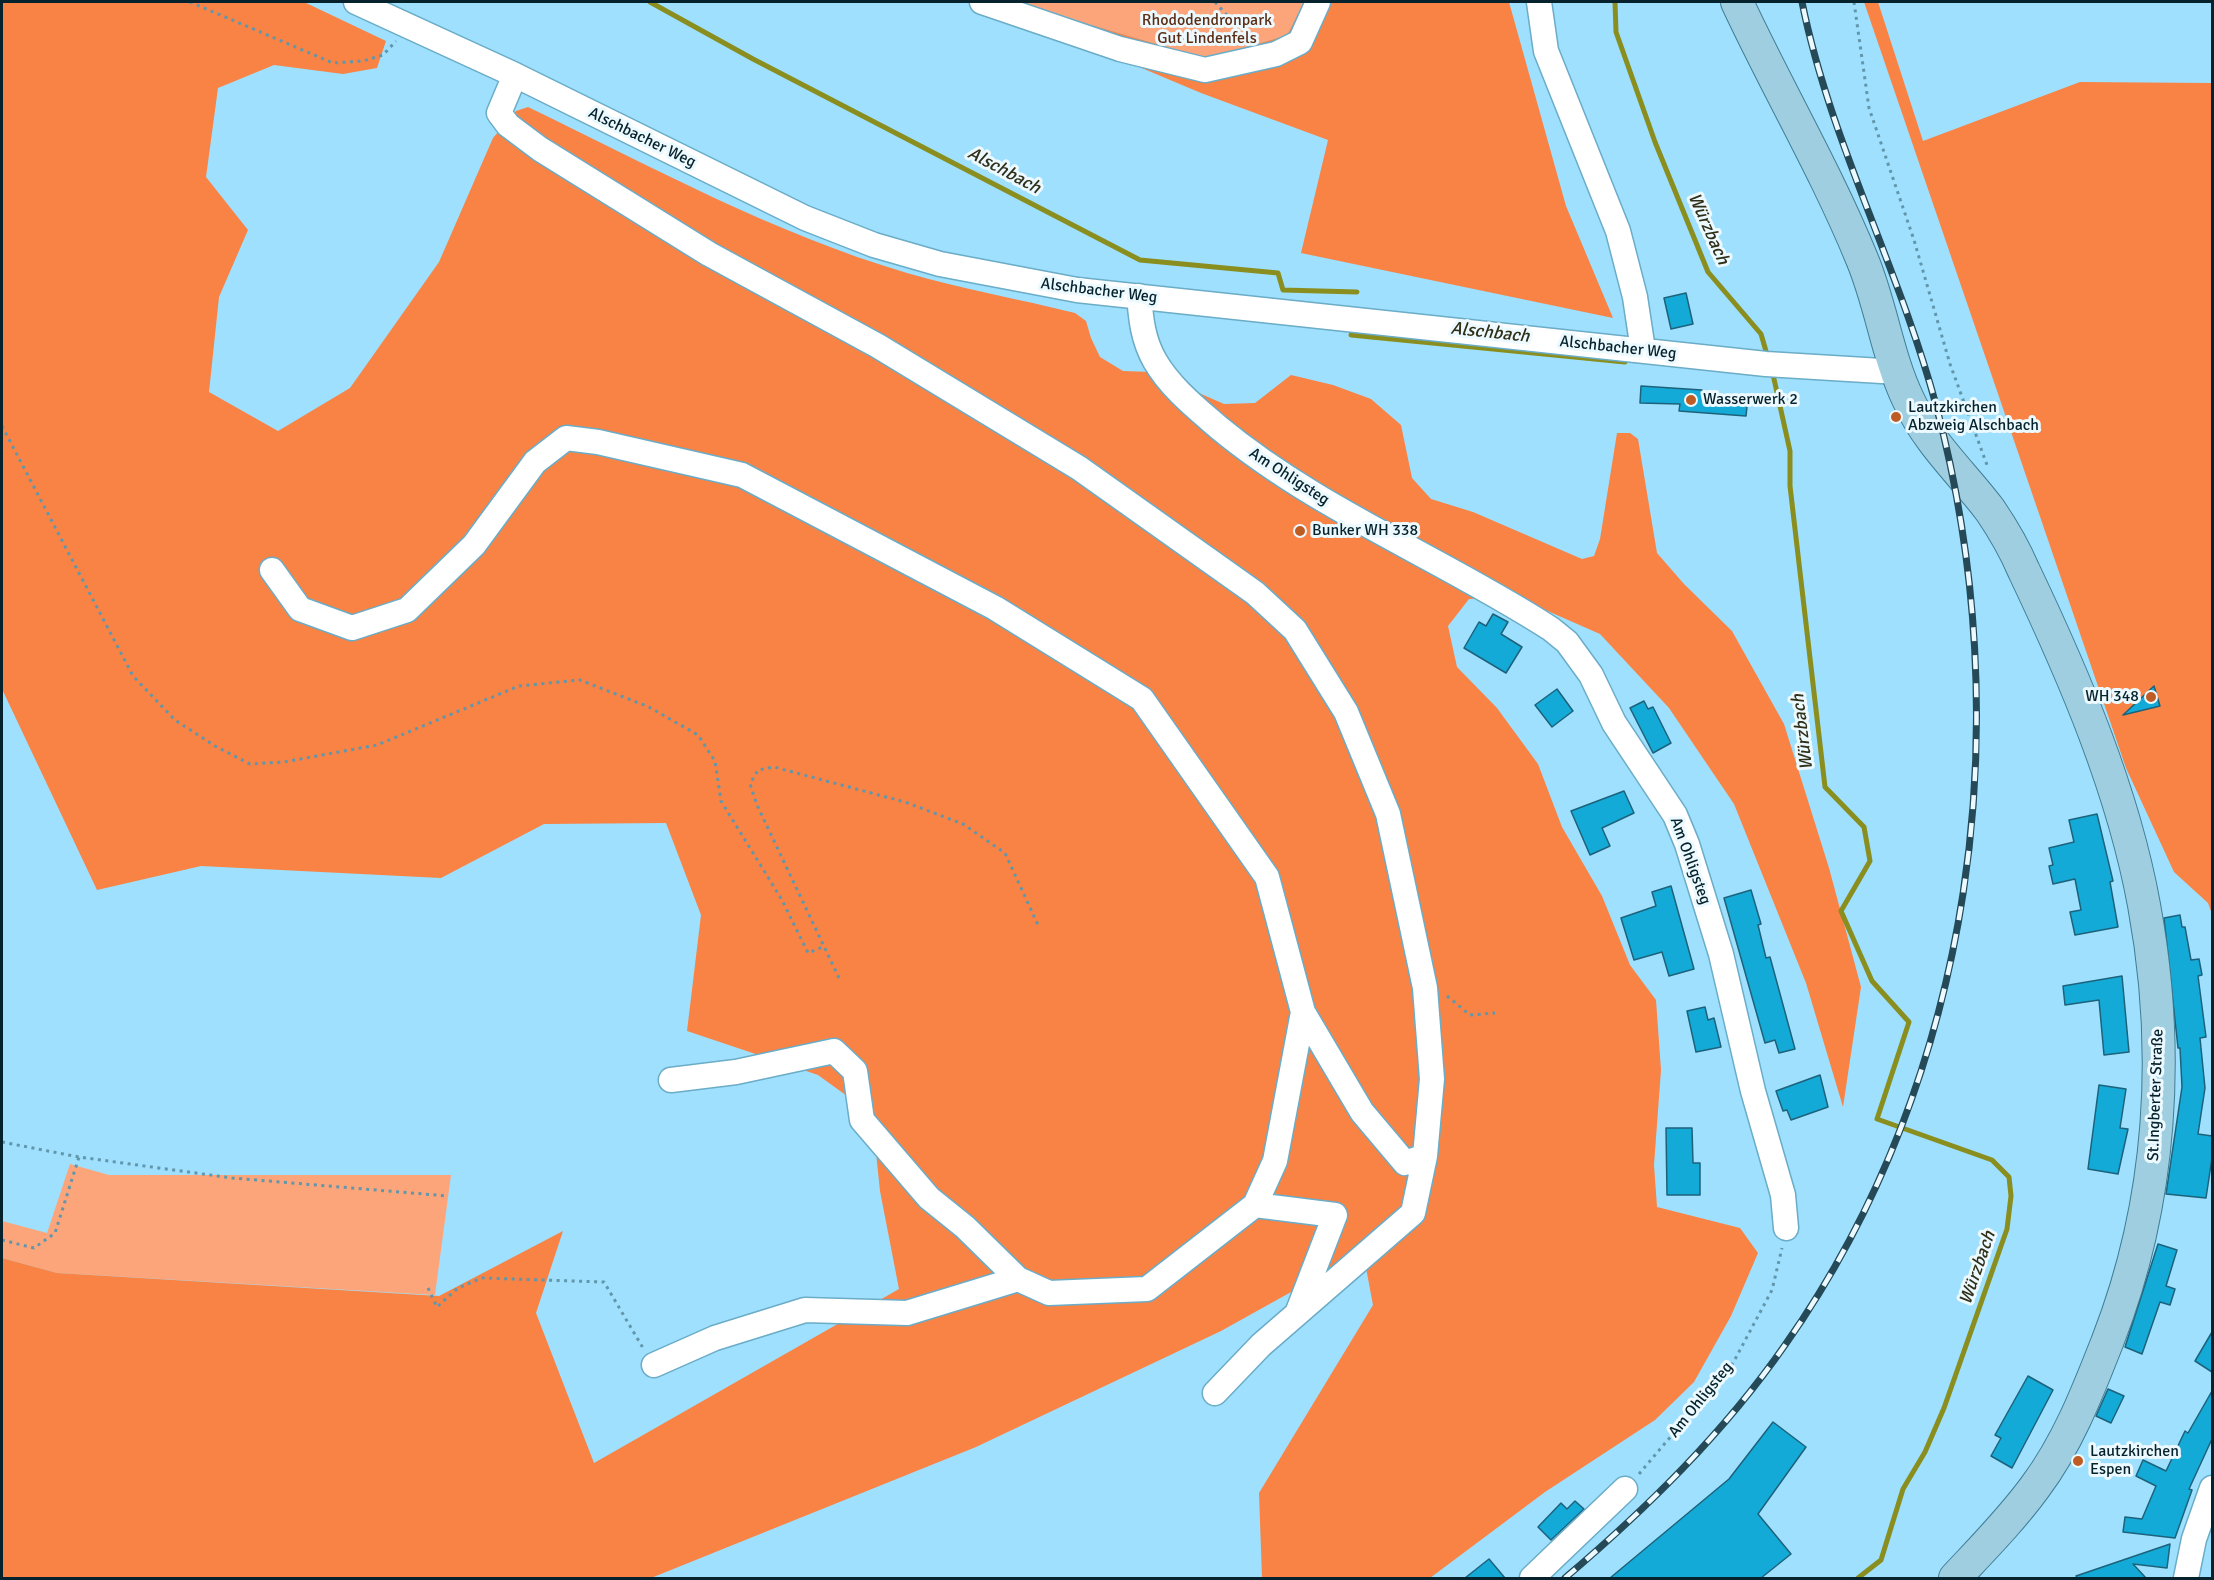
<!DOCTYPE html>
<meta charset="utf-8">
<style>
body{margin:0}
#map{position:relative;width:2214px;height:1580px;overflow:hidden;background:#9ee0fd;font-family:Signika,sans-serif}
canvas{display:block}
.frame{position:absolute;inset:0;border:3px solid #06232d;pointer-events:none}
</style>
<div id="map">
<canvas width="2214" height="1580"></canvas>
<div class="frame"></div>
</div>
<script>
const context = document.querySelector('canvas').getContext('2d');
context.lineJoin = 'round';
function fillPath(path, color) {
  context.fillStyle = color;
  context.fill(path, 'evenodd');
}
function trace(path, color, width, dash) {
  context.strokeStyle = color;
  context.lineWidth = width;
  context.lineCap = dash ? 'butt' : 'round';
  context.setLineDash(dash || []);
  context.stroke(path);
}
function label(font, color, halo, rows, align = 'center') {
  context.font = font + ' Signika,sans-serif';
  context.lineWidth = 6;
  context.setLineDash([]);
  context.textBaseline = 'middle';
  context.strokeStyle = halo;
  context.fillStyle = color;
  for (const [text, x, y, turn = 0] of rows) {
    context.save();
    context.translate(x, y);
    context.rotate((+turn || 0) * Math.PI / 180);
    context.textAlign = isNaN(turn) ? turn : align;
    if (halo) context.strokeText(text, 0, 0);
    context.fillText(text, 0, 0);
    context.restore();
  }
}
fillPath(new Path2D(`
 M1013 2H1304L1287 35 1208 59Z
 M70 1164 109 1175H451L435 1295 57 1273 2 1258V1221L47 1233Z`), '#fda57a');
fillPath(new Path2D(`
 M2 2H304L386 41 377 68 343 74 274 65 218 88 206 177 248 230 219 297 209 392 278 431 350 388 439 262 493 138 516 111 528 107C652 167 775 234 907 273 962 289 1019 299 1075 313L1086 321 1091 338 1100 357 1123 371 1151 372 1224 404 1255 403 1291 375 1333 385 1371 399 1401 425 1412 478 1431 499 1473 512 1582 559 1594 556 1600 539 1617 433H1630L1638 439 1657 553 1684 584 1732 631 1784 724 1829 868 1861 987 1843 1107 1806 983 1734 804 1669 708 1600 634 1518 598 1469 599 1448 626 1457 667 1497 708 1538 764 1562 827 1602 896 1630 965 1656 1000 1661 1070 1654 1165 1657 1207 1740 1228 1758 1253 1731 1316 1694 1382 1655 1420 1545 1492 1430 1578H1262L1259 1493 1373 1305 1363 1252 1221 1331 976 1447 651 1578H2V1258L57 1273 439 1296 563 1231 536 1313 594 1463 899 1289 880 1191 872 1114 818 1075 687 1031 701 915 666 823 544 824 441 878 201 866 97 890 2 689Z
 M985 2H1013L1208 59 1287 35 1304 2H1509L1566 206 1613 318 1301 253 1328 140 1201 93Z
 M1864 2H1878L1923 141 2080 82 2212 83V914L2208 903 2174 872 2126 768Z`), '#f88345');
trace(new Path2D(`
 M650 2 753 59 1140 260 1278 273 1283 290 1357 292
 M1615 2 1616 32 1655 142 1708 272 1761 334 1768 358
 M1351 335 1625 362
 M1772 370 1790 451V486L1825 787 1864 827 1870 861 1841 911 1872 981 1909 1022 1877 1119 1992 1160 2009 1177 2011 1196 2007 1229 1944 1408 1925 1452 1903 1489 1881 1560 1858 1578`), '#8a8e1f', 5);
const building = new Path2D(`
 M1686 293 1693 324 1671 329 1664 298Z
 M1641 386 1702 390V393L1748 397 1746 416 1679 411 1680 404 1640 403Z
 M1493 614 1508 622 1501 634 1522 647 1506 673 1464 648 1479 622 1486 626Z
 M2154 686 2160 706 2123 715Z
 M1557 689 1573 711 1552 727 1535 705Z
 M1644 701 1648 709 1653 707 1671 743 1653 753 1630 708Z
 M1624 791 1634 813 1602 828 1610 846 1590 855 1571 811Z
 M2097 814 2113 881 2110 882 2118 927 2075 935 2070 912 2081 910 2075 879 2053 884 2049 866 2053 865 2049 848 2074 842 2069 820Z
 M1671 886 1694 969 1669 976 1662 952 1634 960 1621 918 1656 906 1652 892Z
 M1751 890 1761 924 1758 925 1766 958 1770 957 1795 1049 1779 1053 1775 1040 1765 1043 1724 898Z
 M2180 915 2182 927H2185L2191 960 2199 959 2202 975 2198 976 2206 1037 2200 1038 2205 1088 2198 1134 2212 1136V1158L2206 1198 2166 1194 2182 1087 2180 1048H2178L2164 918Z
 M2122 976 2129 1052 2104 1055 2099 1000 2065 1005 2063 986Z
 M1705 1007 1708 1020 1714 1018 1721 1047 1696 1052 1687 1011Z
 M1820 1075 1828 1107 1791 1120 1787 1110 1783 1111 1776 1091Z
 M2099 1085 2126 1089 2120 1128 2128 1129 2118 1174 2088 1169Z
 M1666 1128H1692L1693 1163H1700V1195H1667Z
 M2158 1244 2177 1250 2166 1286 2175 1289 2170 1305 2160 1302 2142 1354 2125 1347Z
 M2212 1332V1372L2195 1361Z
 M2028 1376 2053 1390 2012 1468 1991 1456 2001 1438 1995 1435Z
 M2108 1389 2124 1396 2111 1423 2096 1416Z
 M2212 1391V1439L2189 1489 2192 1490 2175 1538 2123 1532 2125 1517 2142 1519 2156 1486 2136 1476 2143 1460 2166 1471 2185 1431 2188 1433Z
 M1773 1422 1806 1447 1758 1514 1791 1554 1761 1578H1610L1729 1479Z
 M1575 1501 1584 1509 1551 1540 1538 1527 1561 1503 1567 1509Z
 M2170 1544 2167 1568 2133 1564 2146 1578H2077L2076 1576Z
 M1489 1559 1505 1578H1465Z`);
fillPath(building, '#14aad7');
trace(building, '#1d627b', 1.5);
const minor = new Path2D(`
 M356 2 515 75 805 218 874 245 940 264 1077 290 1766 364 1898 372
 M982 2 1120 49 1205 70 1276 54 1300 42 1318 2
 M1539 2 1546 51 1618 231 1635 297 1643 350
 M515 75 499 113 508 125 540 149 709 254 878 346 1079 468 1255 593 1295 630 1346 712 1388 814 1425 988 1432 1079 1425 1156 1405 1163 1362 1112 1303 1012 1275 1161 1255 1205 1147 1289 1049 1293 1018 1279 965 1227 929 1198 862 1120 855 1071 834 1051 736 1072 671 1080
 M1139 296C1141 320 1143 340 1155 361 1170 387 1195 407 1218 427 1318 510 1441 558 1551 629L1567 642 1591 675 1614 723 1675 815 1687 844 1721 954 1753 1091 1783 1195 1786 1228
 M272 570 300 609 352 628 407 610 474 545 535 462 566 438 598 442 742 475 995 608 1142 699 1267 877 1303 1012
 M1255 1205 1335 1215 1298 1311
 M654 1365 715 1338 805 1310 907 1313 1018 1279
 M1215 1393 1261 1345 1413 1213 1425 1156
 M1532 1578 1625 1489
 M2186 1578 2194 1539 2212 1488`);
const major = new Path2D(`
 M1737 2C1777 88 1826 171 1862 259 1881 304 1887 355 1908 399 1928 443 1962 473 1990 510 2003 529 2015 550 2024 571 2074 676 2123 790 2144 905 2171 1051 2162 1201 2108 1340 2088 1391 2068 1443 2035 1487 2011 1520 1982 1549 1955 1578`);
trace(minor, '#6bacc7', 27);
trace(major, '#407d95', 34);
trace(new Path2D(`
 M190 2 333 63 363 61 383 55 396 41
 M1215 2 1232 21 1253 37
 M1854 2 1869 108 1914 240 1950 364 1987 465
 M2 426 133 676 175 720 215 746 250 764 284 762 377 745 519 686 580 680 649 707 698 735 715 761 721 801 782 900 808 953 825 946
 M839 978 757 805 750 784 758 770 774 767 905 802 963 824 1005 853 1038 925
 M1447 996 1470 1015 1495 1013
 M2 1142 79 1157 232 1178 448 1196
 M2 1240 34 1248 55 1233 79 1157
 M428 1288 437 1307 458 1288 482 1278 604 1282 643 1348
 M1639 1474 1733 1363 1772 1290 1782 1248`), '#6296ab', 3, [3, 4.5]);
trace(minor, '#fff', 24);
trace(major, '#9fcee1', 32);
const rail = new Path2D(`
 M1565 1578C1646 1509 1724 1433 1785 1345 1975 1075 2020 721 1936 405 1899 268 1830 141 1802 2`);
trace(rail, '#254957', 7);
trace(rail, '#ecf9fe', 4.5, [14]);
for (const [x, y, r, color] of [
 [1691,400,6,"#bf5c23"],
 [1896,417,6,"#bf5c23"],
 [1300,531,6,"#bf5c23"],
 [2151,697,6,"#bf5c23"],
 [2078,1461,6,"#bf5c23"]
]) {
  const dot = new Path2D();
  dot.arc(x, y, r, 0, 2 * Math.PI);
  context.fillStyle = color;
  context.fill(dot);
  trace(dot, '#ecf9fe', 2);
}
label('16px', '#5b2d14', '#ecf9fe', [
 ["Rhododendronpark",1207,21],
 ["Gut Lindenfels",1207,39]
]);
label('16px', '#06232d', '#ecf9fe', [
 ["Alschbacher Weg",642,138,26],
 ["Alschbacher Weg",1099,291,7],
 ["Alschbacher Weg",1618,348,6],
 ["Am Ohligsteg",1289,477,33],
 ["Am Ohligsteg",1690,861,70],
 ["St.Ingberter Straße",2156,1095,-88],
 ["Am Ohligsteg",1701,1400,-51]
]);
label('16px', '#06232d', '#ecf9fe', [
 ["Wasserwerk 2",1703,400],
 ["Lautzkirchen",1908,408],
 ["Abzweig Alschbach",1908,426],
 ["Bunker WH 338",1312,531],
 ["WH 348",2139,697,"right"],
 ["Lautzkirchen",2090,1452],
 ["Espen",2090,1470]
], 'left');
label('italic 18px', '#302f18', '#ecf9fe', [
 ["Alschbach",1004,171,28],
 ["Würzbach",1708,229,66],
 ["Alschbach",1490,333,6],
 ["Würzbach",1803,732,-97],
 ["Würzbach",1978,1268,-71]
]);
</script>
